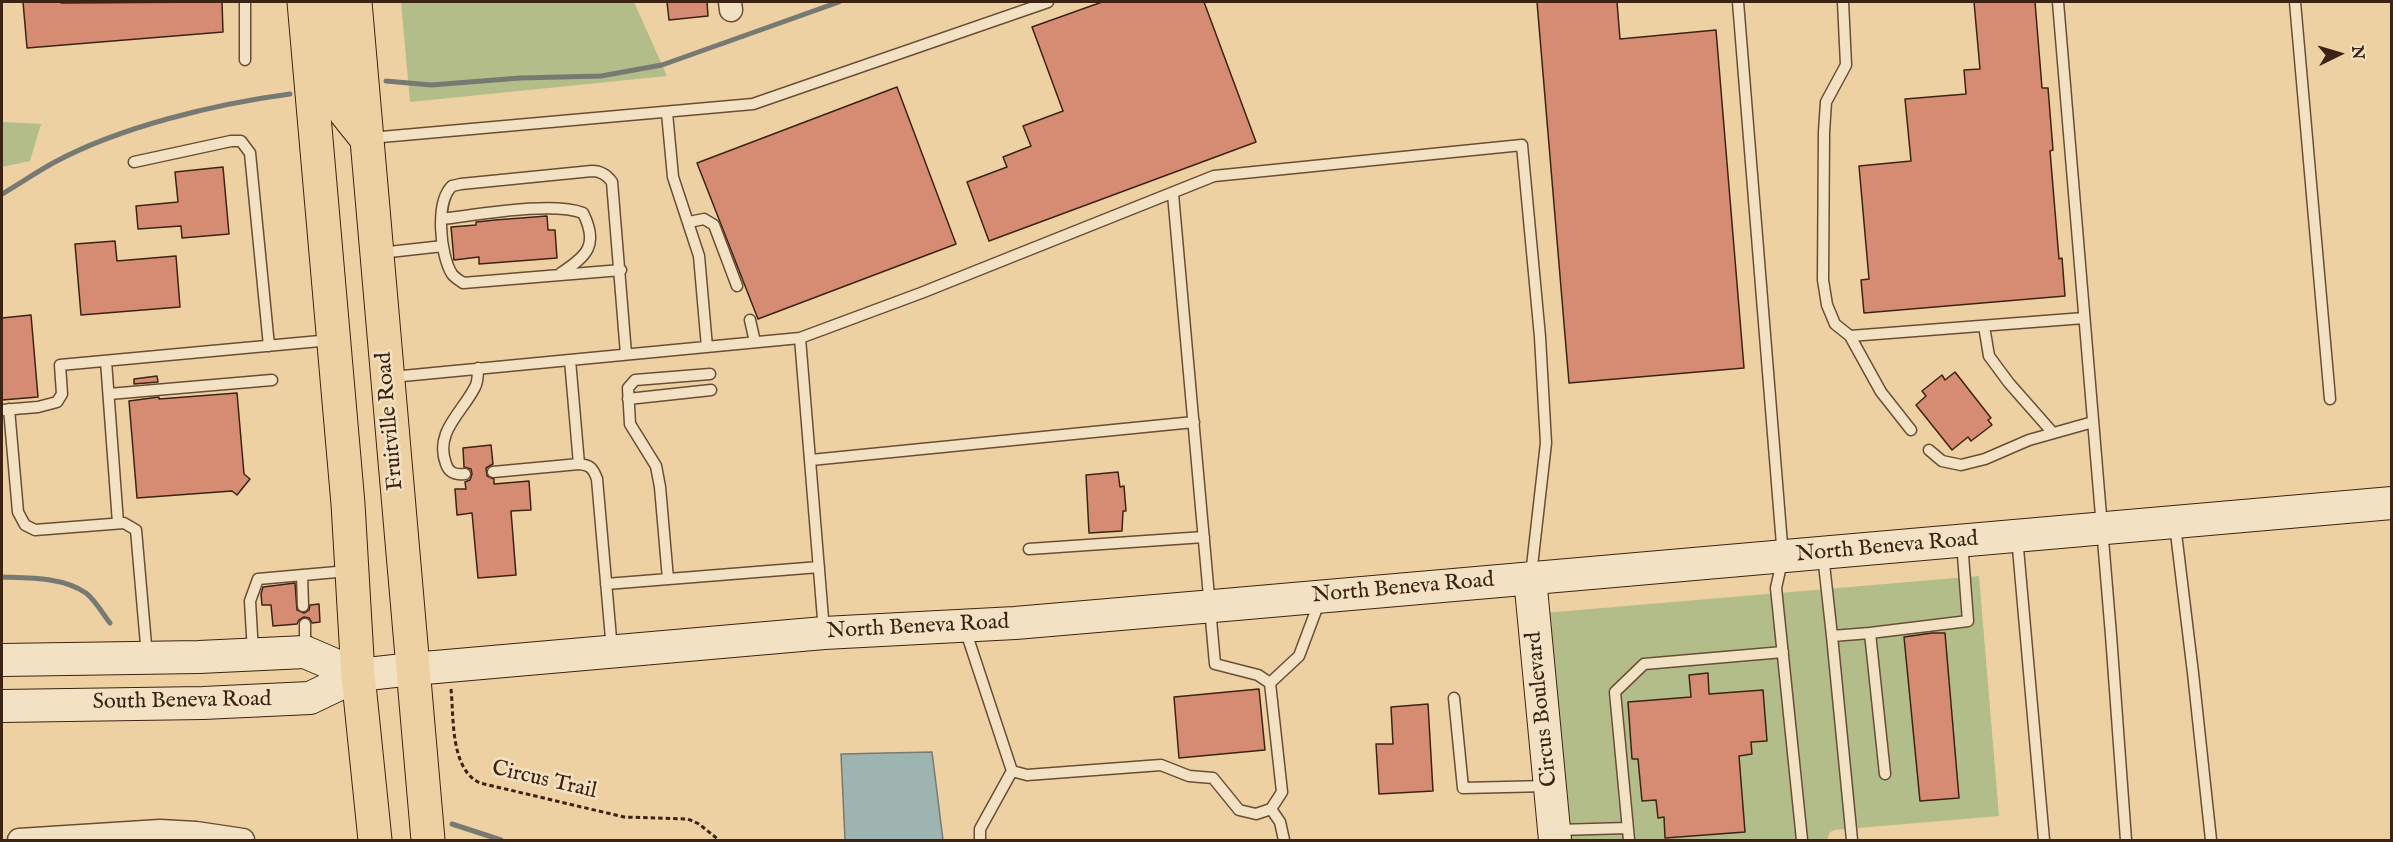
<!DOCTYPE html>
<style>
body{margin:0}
#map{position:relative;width:2393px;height:842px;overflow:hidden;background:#edd1a3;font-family:"IM FELL English",serif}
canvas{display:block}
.frame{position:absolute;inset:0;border:3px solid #3d2313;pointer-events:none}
.north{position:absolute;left:2309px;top:24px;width:60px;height:60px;-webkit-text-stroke:4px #f3e1c3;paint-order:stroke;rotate:85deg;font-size:16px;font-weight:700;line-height:24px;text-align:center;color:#3d2313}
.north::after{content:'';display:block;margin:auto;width:21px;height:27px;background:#3d2313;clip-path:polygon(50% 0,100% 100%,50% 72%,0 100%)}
</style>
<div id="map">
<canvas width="2393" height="842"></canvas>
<div class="frame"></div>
<div class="north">N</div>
</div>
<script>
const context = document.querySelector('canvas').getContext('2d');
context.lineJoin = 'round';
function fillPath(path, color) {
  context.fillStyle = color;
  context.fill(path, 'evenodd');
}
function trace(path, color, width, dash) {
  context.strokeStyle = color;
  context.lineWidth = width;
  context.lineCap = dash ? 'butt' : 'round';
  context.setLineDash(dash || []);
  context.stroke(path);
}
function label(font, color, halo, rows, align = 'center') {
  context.font = font + ' "IM FELL English",serif';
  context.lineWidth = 5;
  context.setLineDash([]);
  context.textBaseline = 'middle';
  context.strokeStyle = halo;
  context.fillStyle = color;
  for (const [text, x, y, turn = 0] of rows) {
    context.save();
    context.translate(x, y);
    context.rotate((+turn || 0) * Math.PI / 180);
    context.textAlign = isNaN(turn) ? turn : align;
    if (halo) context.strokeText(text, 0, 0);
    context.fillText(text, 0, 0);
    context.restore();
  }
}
fillPath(new Path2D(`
 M401 2H634L667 76 410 102Z
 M2 122 41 124 30 161 2 167Z
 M1979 576 1999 816 1835 830 1830 832 1827 840H1565L1544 613Z`), '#b2bd8a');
const water = new Path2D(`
 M932 752 943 840H845L841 754Z`);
fillPath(water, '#9db4b1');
trace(water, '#777a72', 1.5);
trace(new Path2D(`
 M386 81 431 85 520 78 601 76 662 65 839 2
 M2 194C19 184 35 173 53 163 119 127 215 104 290 94
 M2 577C29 578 62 577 86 593 95 600 103 614 110 623
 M452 824 501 840`), '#777a72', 5);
const building = new Path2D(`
 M23 2H61V3L222 2 223 32 27 48Z
 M667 2H707L708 16 669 20Z
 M1102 2H1204L1256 142 989 241 967 182 1007 167 1003 157 1031 146 1023 126 1063 111 1032 27Z
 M1537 2H1617L1620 39 1716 30 1744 368 1569 383Z
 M1974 2H2035L2042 88H2048L2053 150 2050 151 2059 259 2062 258 2065 296 1864 313 1861 280 1869 279 1859 166 1911 161 1905 99 1966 94 1964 70 1980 69Z
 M897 87 956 244 758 319 697 163Z
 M223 167 229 234 182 238 181 226 138 229 136 206 178 202 175 172Z
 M547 216 548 230H555L557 258 479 264V257L454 260 451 227 476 225V222L495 220Z
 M115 241 117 261 176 256 180 307 81 315 75 244Z
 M31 315 38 397 2 400V318Z
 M1955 372 1991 418 1988 420 1992 425 1971 441 1968 437 1952 450 1916 405 1926 396 1922 391 1942 375 1945 380Z
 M157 376 158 382 134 384V379Z
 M237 393 244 474 250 479 237 495 232 491 137 498 129 401 159 397V399Z
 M491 445 493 464 486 468 487 476 494 479V484L529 481 531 510 511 511 516 575 478 578 472 513 457 515 455 489H466L465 482 470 480 472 474 471 469 464 467 463 448Z
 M1118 472 1120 487 1124 486 1126 511H1123L1122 531 1089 533 1086 475Z
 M295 583 297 610 304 613 309 610 310 605 319 604 320 622 312 623 309 618 304 617 299 620 297 624 273 626 271 605H262L261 594 263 587Z
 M1932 633H1945L1959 798 1920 801 1904 637Z
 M1708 673 1709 694 1763 690 1767 741 1751 742 1752 754 1739 756 1745 832 1665 838 1664 817 1658 818 1656 800 1642 801 1638 759H1632L1628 702 1691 697 1689 675Z
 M1259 689 1265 750 1179 758 1174 697Z
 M1428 704 1433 791 1379 794 1376 744H1393L1391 707Z`);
fillPath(building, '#d58c73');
trace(building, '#3d2313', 1.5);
const lane = new Path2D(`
 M245 2V60
 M1738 2 1783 557 1776 588 1802 840
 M1843 2 1846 65 1826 102 1824 132 1823 280 1827 305 1835 324 1850 336 1881 392 1911 430
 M2058 2 2111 635 2126 840
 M2295 2 2330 399
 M667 113 673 177 699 256 707 347
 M370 138 753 104 1048 2
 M134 162 231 141H241L250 153 269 346
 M442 219C477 215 552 201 583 213 599 245 587 256 561 273
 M689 222 704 219 714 225 737 286
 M380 253 443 246
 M621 270 463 283C459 280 455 278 452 274 440 255 435 202 452 186L461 184 592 171C601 171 607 175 612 182L626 354
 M750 320 755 342
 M1984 326 1989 356 2009 383 2053 433
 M1850 336 2084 318
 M800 338 824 631
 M570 360 579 464C590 465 593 468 597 479L612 650
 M106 361 118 523
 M392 377 800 338 921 293 1214 176 1522 145 1540 337 1546 443 1531 575
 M109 394 272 380
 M628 399 711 390
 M9 409 18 512 25 525 35 530 124 523 136 530 147 656
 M2 410 38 407 57 402 62 394 60 365 331 340
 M1929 450 1942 461 1961 465 1985 459 2029 440 2093 422
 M811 460 1194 422
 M493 472 579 464
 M465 474C455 475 449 473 446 464 434 432 462 413 475 387 478 382 478 375 478 368
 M2175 525 2193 673 2211 840
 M2017 537 2044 840
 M1029 549 1204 537
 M1823 555 1832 636 1870 633
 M302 575 303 606
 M668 579 660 487 656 466 630 424 628 388 635 380 710 374
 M606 584 819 567
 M305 624V649
 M965 629 1012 771 1027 775 1161 765 1189 776 1213 778 1239 810 1256 814 1271 809 1282 792 1270 683 1258 675 1215 664 1173 194
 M1832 636 1852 840
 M253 652 250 601 258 579 348 571
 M1270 683 1299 656 1320 600
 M1454 698 1463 788 1547 786
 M1885 774 1870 633 1968 621 1962 542
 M1271 809 1280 822 1284 840
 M1558 830 1627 828
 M980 840V829L1012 771
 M1629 840 1615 692 1644 664 1783 652`);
const street = new Path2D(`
 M730 2 731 10
 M19 840 160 831 196 833 243 840`);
const secondary = new Path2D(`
 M1530 578 1555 840
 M2 660 199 657 305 652 358 675
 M2 706 203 703 310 698 358 675 413 669 824 633 1015 623 1202 607 2392 503`);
const primary = new Path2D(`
 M304 2 348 504 358 675 375 840
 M330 2 340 99 346 113 366 138
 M355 2 428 840`);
trace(lane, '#694e37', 13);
trace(street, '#694e37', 25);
trace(secondary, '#3d2313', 34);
trace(primary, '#3d2313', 35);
trace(new Path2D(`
 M451 689C454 718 450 769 480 783L624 817 688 819 699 824 719 840`), '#3d2313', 3, [4.5, 3]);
trace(lane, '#f3e1c3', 10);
trace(street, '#f3e1c3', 22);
trace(secondary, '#f3e1c3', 32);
trace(primary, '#edd1a3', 33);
label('22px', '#3d2313', '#f3e1c3', [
 ["Fruitville Road",391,421,-95],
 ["North Beneva Road",1887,548,-5],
 ["North Beneva Road",1403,589,-5],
 ["North Beneva Road",918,628,-3],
 ["South Beneva Road",182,702,-1],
 ["Circus Boulevard",1543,709,-96],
 ["Circus Trail",544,781,13]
]);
</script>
